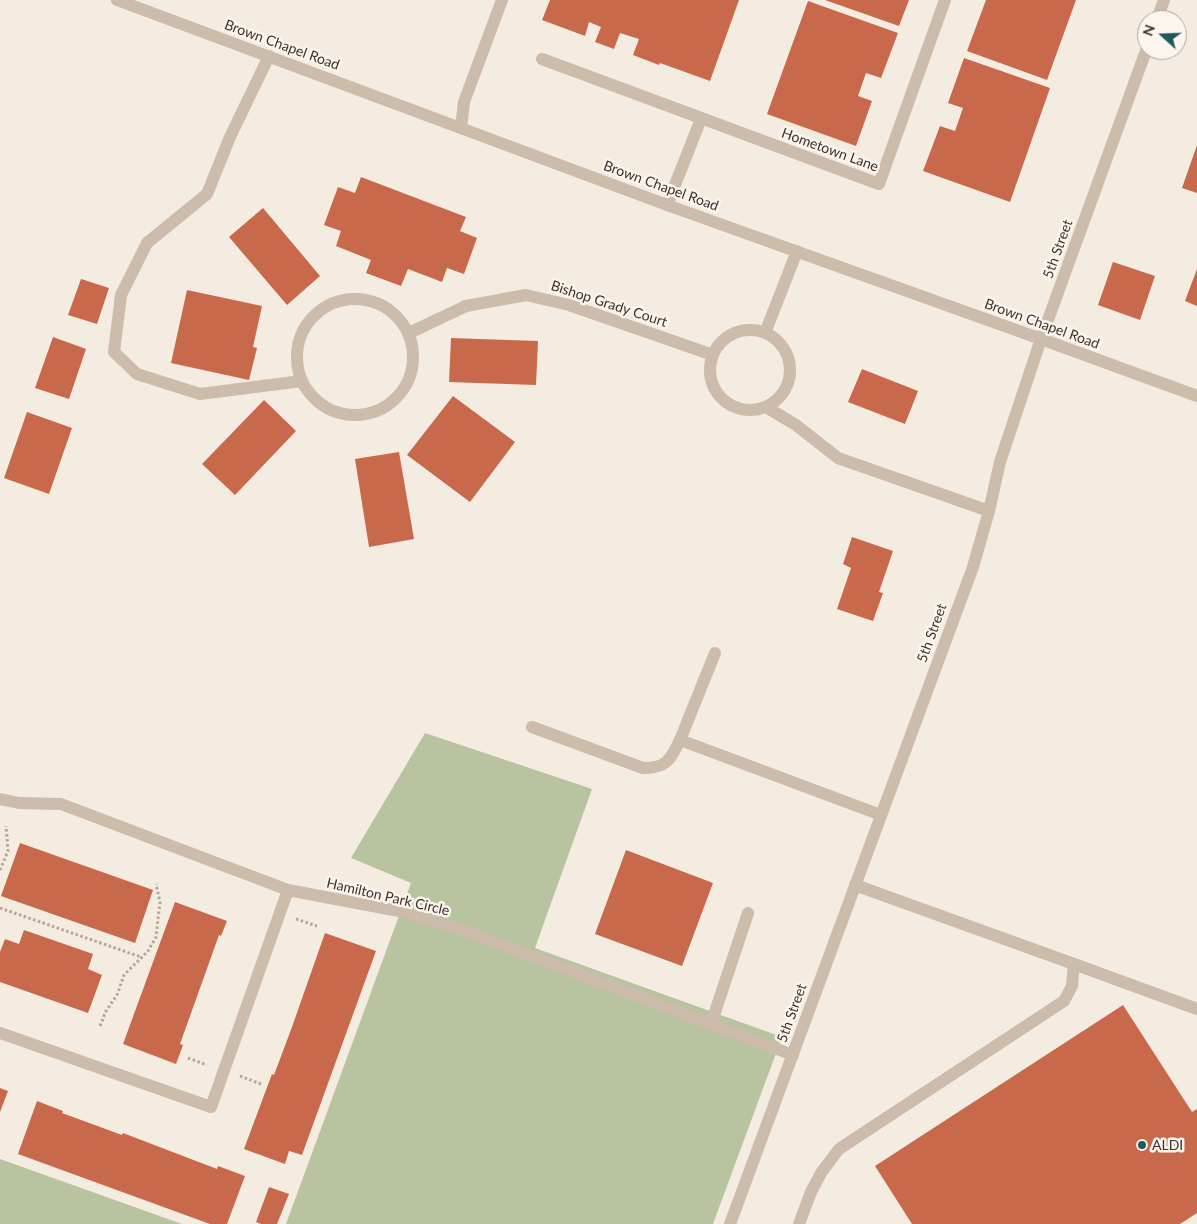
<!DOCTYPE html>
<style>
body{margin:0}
#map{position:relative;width:1197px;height:1224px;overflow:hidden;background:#f4ebe1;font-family:Lato,sans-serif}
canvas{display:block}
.north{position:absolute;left:1137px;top:10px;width:50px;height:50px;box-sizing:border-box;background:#fbf5ee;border:1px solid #aea6a0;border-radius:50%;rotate:290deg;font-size:14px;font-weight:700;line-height:20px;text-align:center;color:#3b302b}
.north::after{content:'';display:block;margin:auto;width:18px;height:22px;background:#1f5a5e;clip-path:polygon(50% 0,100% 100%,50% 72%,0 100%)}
</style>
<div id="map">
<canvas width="1197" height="1224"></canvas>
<div class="north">N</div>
</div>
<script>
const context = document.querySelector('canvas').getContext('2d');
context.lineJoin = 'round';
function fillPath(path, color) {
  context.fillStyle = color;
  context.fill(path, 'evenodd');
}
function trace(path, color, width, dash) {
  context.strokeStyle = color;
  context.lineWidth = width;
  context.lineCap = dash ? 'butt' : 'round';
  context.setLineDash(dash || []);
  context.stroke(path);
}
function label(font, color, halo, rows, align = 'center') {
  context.font = font + ' Lato,sans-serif';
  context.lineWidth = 5;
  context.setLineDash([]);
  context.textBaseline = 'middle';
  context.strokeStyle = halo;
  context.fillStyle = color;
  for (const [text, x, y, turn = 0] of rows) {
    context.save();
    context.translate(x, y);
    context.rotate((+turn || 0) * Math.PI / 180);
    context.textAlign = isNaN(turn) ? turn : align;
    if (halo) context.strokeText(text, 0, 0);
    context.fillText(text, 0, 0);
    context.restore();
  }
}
fillPath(new Path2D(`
 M425 733 592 789 535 948 782 1037 713 1224H286L411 883 351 858Z
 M0 1159 182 1224H0Z`), '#b8c4a0');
fillPath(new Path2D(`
 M550 0H739L710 81 660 63 659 65 633 55 639 39 620 33 614 49 595 42 601 27 589 22 585 36 542 20Z
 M825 0H909L899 26Z
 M986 0H1076L1047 80 967 51Z
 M808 1 898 33 881 78 866 73 858 96 872 101 856 146 767 114Z
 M964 58 1050 88 1010 202 923 171 940 126 955 131 963 108 948 103Z
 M1197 145V193L1182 188Z
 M361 177 466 217 460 231 477 238 464 274 447 268 442 282 408 269 401 286 366 273 371 260 336 246 341 231 324 225 338 187 355 193Z
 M263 208 320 276 287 305 229 237Z
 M1113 262 1155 276 1140 320 1098 305Z
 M1197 269V306L1185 301Z
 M81 279 109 288 97 324 68 315Z
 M187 290 262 306 253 347 257 348 249 380 171 363Z
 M53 337 86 349 69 399 35 388Z
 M451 338 538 341 536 385 449 382Z
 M862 369 918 391 905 424 848 402Z
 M453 396 515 442 470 502 407 455Z
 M264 400 296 431 235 495 202 464Z
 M27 412 72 428 49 494 4 478Z
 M399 452 414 539 369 547 355 459Z
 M852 537 893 551 879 592 883 593 873 621 837 609 851 568 843 564Z
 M20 843 153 890 135 943 1 896Z
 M626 850 713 883 682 966 595 934Z
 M175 902 227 921 221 936 219 935 180 1044 183 1045 176 1064 123 1044Z
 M24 930 93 954 88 969 102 975 88 1013 0 982V952L5 939 19 944Z
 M325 933 376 951 302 1155 289 1151 285 1164 244 1149 272 1074 274 1075 292 1027Z
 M1123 1005 1192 1112 1197 1109V1213L1180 1224H912L875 1166Z
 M0 1088 8 1091 0 1112Z
 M37 1101 63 1111 62 1113 122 1135 123 1133 217 1169 218 1166 245 1176 227 1224H210L18 1154Z
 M269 1187 289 1194 277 1224H261L256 1222Z`), '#c8694b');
trace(new Path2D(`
 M0 870 8 851 6 826
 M0 908 141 957
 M296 919 317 926
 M100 1026 106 1011 117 995 124 975 148 951 156 937 160 902 156 884
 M188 1058 207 1065
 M240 1076 261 1084`), '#b9a596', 3, [2.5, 2.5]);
trace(new Path2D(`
 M269 56 230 137 207 194 147 243 121 295 114 352 137 374 200 394 302 381
 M461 128 464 102 502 0
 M715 653 680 740 881 815
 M532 727 643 768C667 768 670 760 680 740
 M0 799 19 803 61 804 288 890 399 911 457 928 793 1055
 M1074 964 1197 1009
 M711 1024 748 913
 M0 1033 211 1107 288 890
 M799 1224 811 1192 821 1173 839 1149 1064 1001 1072 986 1074 964 855 885`), '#cdbbac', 12);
trace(new Path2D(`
 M1157 20 1164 0
 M542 59 879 184 945 0
 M667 205 701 119
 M297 357a58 58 0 1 1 116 0a58 58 0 1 1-116 0Z
 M710 370a40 40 0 1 1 80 0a40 40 0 1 1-80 0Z
 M409 333 466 306 526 295 569 305 713 355
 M765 333 797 251
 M1041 339 1147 48
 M766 407 796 425 838 458 989 511`), '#cdbbac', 12);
trace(new Path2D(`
 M117 0 667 205 1041 339 1197 396
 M730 1224 973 567 989 511 1000 462 1041 339`), '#cdbbac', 12);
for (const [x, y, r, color] of [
 [1142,1145,5,"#1f5a5e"]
]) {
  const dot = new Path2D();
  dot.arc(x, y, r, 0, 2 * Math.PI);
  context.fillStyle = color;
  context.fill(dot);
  trace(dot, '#fbf5ee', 2);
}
label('14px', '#3b302b', '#fbf5ee', [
 ["Brown Chapel Road",282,45,20],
 ["Hometown Lane",830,150,20],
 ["Brown Chapel Road",661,186,20],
 ["5th Street",1058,249,-70],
 ["Bishop Grady Court",609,304,18],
 ["Brown Chapel Road",1042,324,20],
 ["5th Street",932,633,-70],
 ["Hamilton Park Circle",388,897,13],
 ["5th Street",792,1013,-70]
]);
label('14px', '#3b302b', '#fbf5ee', [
 ["ALDI",1152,1145]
], 'left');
</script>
